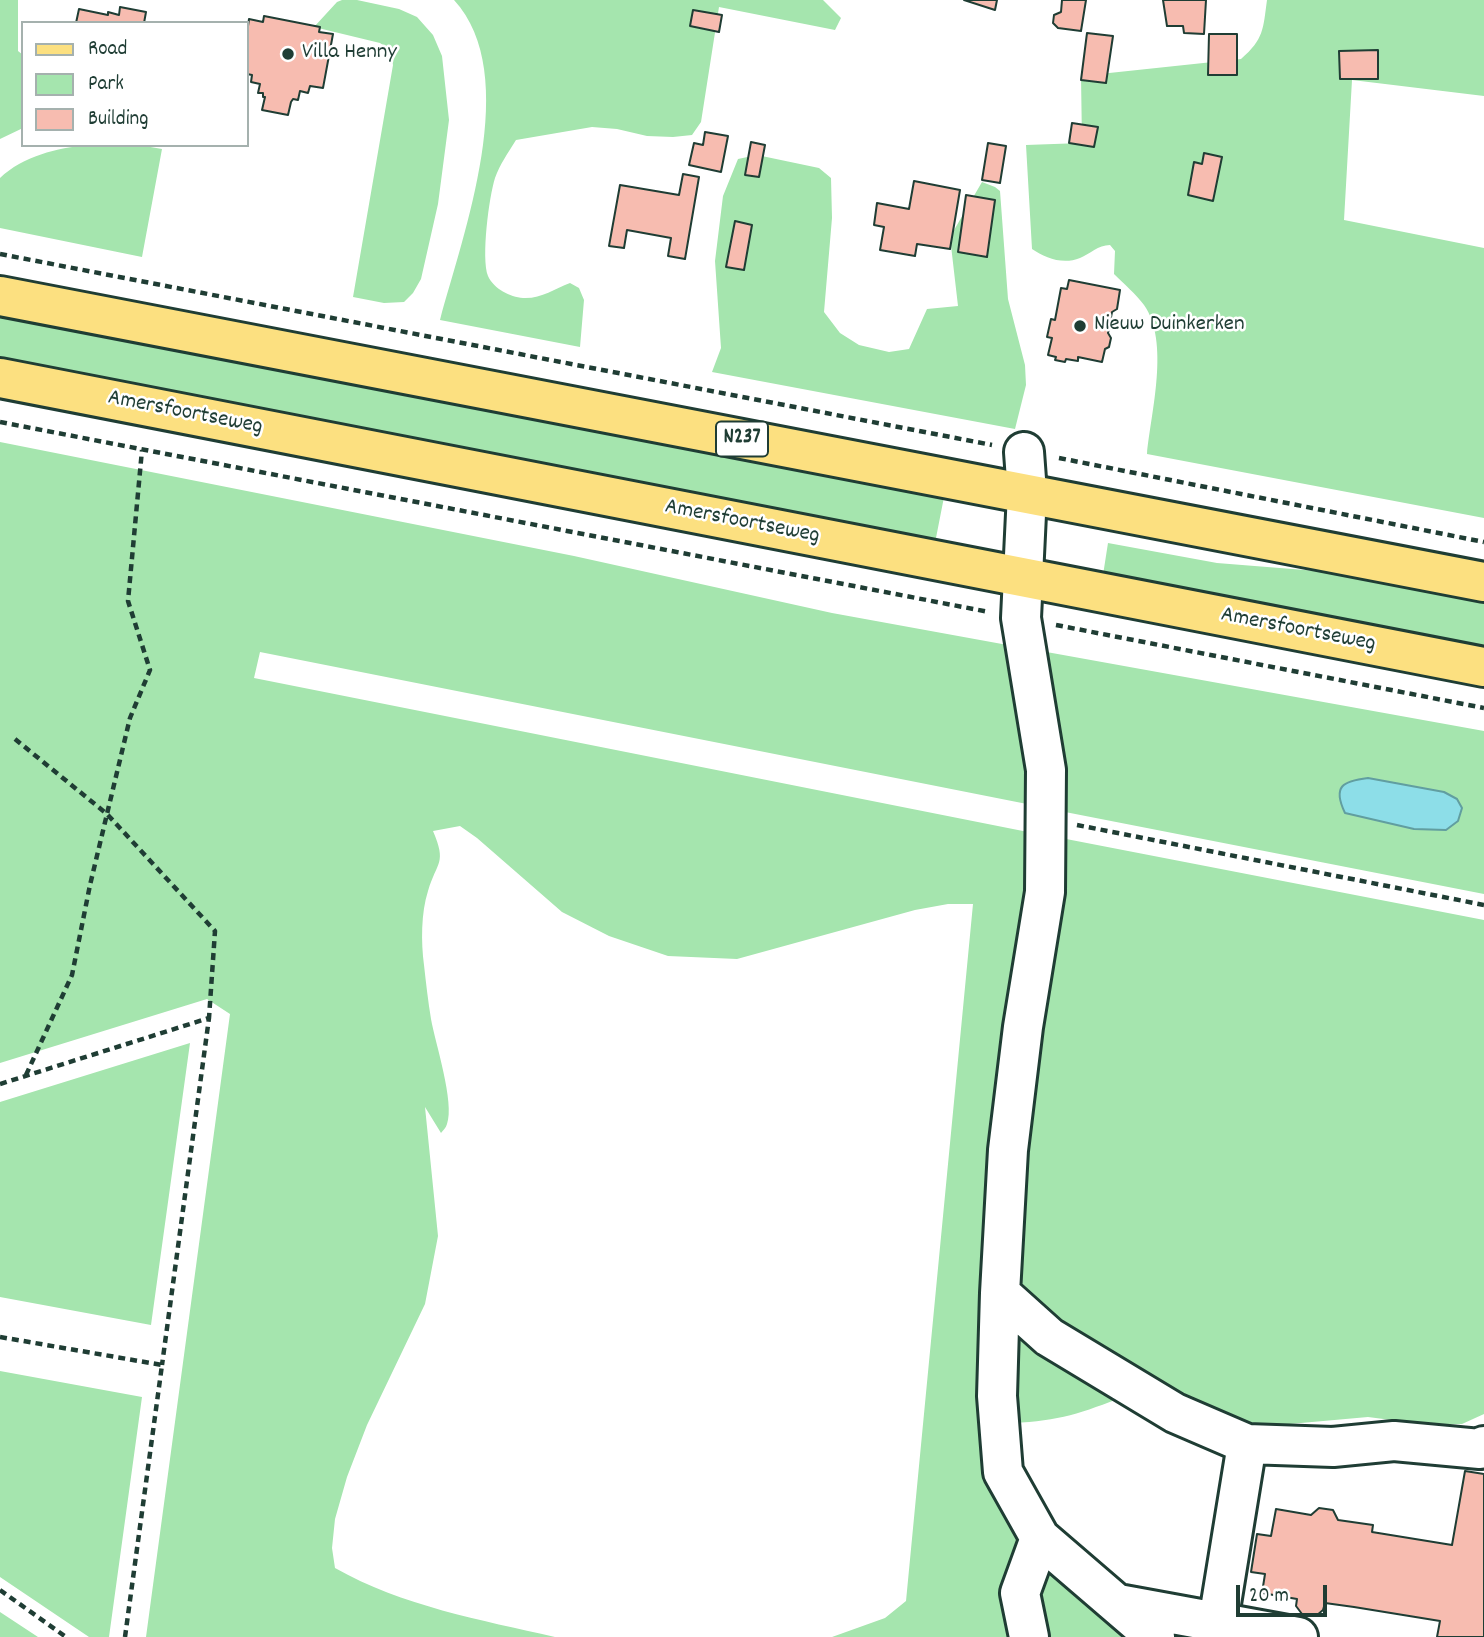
<!DOCTYPE html>
<style>
body{margin:0}
#map{position:relative;width:1484px;height:1637px;overflow:hidden;background:#fff;font-family:Dekko,sans-serif}
canvas{display:block}
.legend{position:absolute;left:21px;top:21px;width:228px;height:126px;box-sizing:border-box;background:#fff;border:2px solid #a5b1ae;margin:0;padding:9px 12px;list-style:none;font-size:21px;color:#1f3d34}
.legend li{display:flex;align-items:center;gap:14px;height:35px}
.legend b{width:35px;border:2px solid #a5b1ae}
.scale{position:absolute;left:1236px;top:1585px;width:91px;height:32px;box-sizing:border-box;border:4px solid #1f3d34;border-top:0;padding-left:9px;font-size:21px;line-height:24px;white-space:nowrap;color:#1f3d34;-webkit-text-stroke:5px #fff;paint-order:stroke}
</style>
<div id="map">
<canvas width="1484" height="1637"></canvas>
<ul class="legend">
<li><b style="height:9px;background:#fce080"></b>Road</li>
<li><b style="height:19px;background:#a5e5ae"></b>Park</li>
<li><b style="height:19px;background:#f7bcb0"></b>Building</li>
</ul>
<div class="scale">20 m</div>
</div>
<script>
const context = document.querySelector('canvas').getContext('2d');
context.lineJoin = 'round';
function fillPath(path, color) {
  context.fillStyle = color;
  context.fill(path, 'evenodd');
}
function trace(path, color, width, dash) {
  context.strokeStyle = color;
  context.lineWidth = width;
  context.lineCap = dash ? 'butt' : 'round';
  context.setLineDash(dash || []);
  context.stroke(path);
}
function label(font, color, halo, rows, align = 'center') {
  context.font = font + ' Dekko,sans-serif';
  context.lineWidth = 5;
  context.setLineDash([]);
  context.textBaseline = 'middle';
  context.strokeStyle = halo;
  context.fillStyle = color;
  for (const [text, x, y, turn = 0] of rows) {
    context.save();
    context.translate(x, y);
    context.rotate((+turn || 0) * Math.PI / 180);
    context.textAlign = isNaN(turn) ? turn : align;
    if (halo) context.strokeText(text, 0, 0);
    context.fillText(text, 0, 0);
    context.restore();
  }
}
fillPath(new Path2D(`
 M0 0H18V51L23 55V128L0 139Z
 M342 0H357L399 9 417 17 433 35 442 56 449 120 438 204 421 279 413 293 404 302 384 303 353 297 393 65 390 50 380 43 314 27 337 2Z
 M454 0H823L841 18 835 30 719 7 701 122 692 135 673 137 647 136 617 129 592 127 516 140C508 153 500 164 495 178 489 197 481 258 488 276 494 289 510 297 523 298 541 299 554 289 570 283L579 288 584 300 580 347 440 320C463 234 523 75 454 0Z
 M1267 0H1484V96L1352 80 1344 220 1484 248V518L1147 454C1151 412 1170 342 1144 305 1136 294 1124 284 1114 274L1115 251 1110 245C1098 245 1090 254 1080 258 1063 265 1045 258 1032 249L1026 145 1082 143 1081 76 1241 59C1264 39 1263 29 1267 0Z
 M88 145H139L162 149 142 257 0 228V178C23 156 57 148 88 145Z
 M757 155 819 168 831 178 832 218 824 312 840 333 859 345 889 352 909 349 927 309 958 306 950 237 982 182 995 187 1000 191 1008 299 1025 365 1026 385 1015 429 712 372 721 348 715 261 723 196 738 159Z
 M0 311 944 497 935 543 0 363Z
 M0 442 574 556 832 613 1013 646 1032 805 260 652 254 678 1033 833 1000 1077 1023 1536 1013 1637H832L885 1618 906 1601 973 904H948L915 910 737 959 668 956 609 936 562 912 477 838 460 826 433 831C447 864 437 861 428 891 421 913 421 942 424 965 426 983 428 1001 431 1019 435 1042 455 1103 447 1124 446 1128 443 1130 441 1133L425 1107 438 1236 425 1304 367 1425 347 1477 335 1519 332 1548 335 1568C402 1606 481 1620 555 1637H146L230 1014 207 999 0 1063Z
 M1108 543 1217 563 1355 574 1484 599V650L1103 575Z
 M1041 651 1484 731V894L1060 811ZM1457 799 1461 808 1458 821 1446 830 1414 829Z
 M1061 838 1484 920V1414L1462 1424 1430 1425 1368 1417 1256 1427 1173 1394 1012 1291Z
 M190 1043 151 1325 0 1297V1102Z
 M1011 1323 1125 1396C1082 1413 1059 1421 1013 1423Z
 M0 1371 142 1397 109 1637H89L0 1577Z
 M1048 1561 1140 1637H1042L1037 1583Z
 M0 1612 38 1637H0Z`), '#a5e5ae');
const water = new Path2D(`
 M1368 778 1444 792 1457 799 1462 808 1458 821 1446 830 1414 829 1345 813C1332 786 1343 781 1368 778Z`);
fillPath(water, '#8ddee8');
trace(water, '#619ea0', 2);
const building = new Path2D(`
 M964 0H997L995 10Z
 M1062 0H1086L1081 31 1058 28 1053 23 1054 15 1061 12Z
 M1163 0H1206L1204 34 1184 33 1183 26H1167Z
 M120 7 146 12 144 23H76L79 9 108 15V12L119 15Z
 M693 10 722 15 719 32 690 26Z
 M264 16 320 27 319 32 333 34 323 88 310 86 308 93 300 91 298 100 293 99 291 102 288 115 262 110 265 97H263V93H258L260 84 251 82 252 75 247 74V33L249 19 263 22Z
 M1087 33 1113 36 1106 83 1081 80Z
 M1209 34H1237V75H1208Z
 M1378 50V79H1340L1339 51Z
 M1072 123 1098 127 1094 147 1069 143Z
 M705 132 728 136 721 172 689 165 694 143 703 145Z
 M751 142 765 145 759 177 745 175Z
 M988 143 1006 146 1000 183 982 180Z
 M1204 153 1222 157 1213 201 1188 195 1194 162 1202 164Z
 M683 174 699 177 685 259 668 256 671 238 627 230 624 248 609 246 620 185 679 195Z
 M914 181 960 190 950 249 917 244 915 256 880 250 884 227 874 225 877 203 909 209Z
 M966 195 995 200 987 257 958 252Z
 M735 221 752 225 744 270 726 267Z
 M1069 280 1120 290 1117 309 1112 312 1108 333 1111 338 1109 347 1105 349 1102 362 1078 357V361L1066 359 1065 362 1055 360 1056 357 1048 355 1052 338 1047 337 1051 319 1055 320 1061 288 1067 289Z
 M1465 1471 1484 1474V1637H1437L1440 1621 1354 1607 1325 1603 1323 1610 1316 1616 1302 1614 1296 1606 1297 1599 1262 1593 1265 1574 1251 1572 1257 1534 1271 1536 1276 1509 1311 1515 1319 1508 1333 1510 1338 1520 1373 1525 1372 1532 1452 1545Z`);
fillPath(building, '#f7bcb0');
trace(building, '#1f3d34', 2);
const minor = new Path2D(`
 M1024 452 1027 493 1021 618 1046 770 1045 892 1023 1027 1008 1150 1000 1293 1049 1337 1175 1413 1247 1444 1333 1447 1394 1441 1480 1449 1484 1446
 M1000 1293 997 1396 1003 1472 1040 1538 1155 1637
 M1118 1604 1298 1637
 M1218 1622 1247 1444
 M1029 1637 1020 1593 1040 1538`);
const major = new Path2D(`
 M0 296 1484 582
 M0 378 1484 667`);
trace(minor, '#1f3d34', 44);
trace(major, '#1f3d34', 44);
trace(new Path2D(`
 M0 254 992 445
 M0 422 989 612
 M1059 458 1484 542
 M1056 625 1484 708
 M15 739 107 814 215 931 209 1018
 M1077 825 1484 905
 M26 1075 72 975 90 885 130 718 150 670 128 601 142 450
 M0 1084 209 1018 162 1365
 M0 1337 162 1365 125 1637
 M0 1590 66 1637`), '#1f3d34', 4.5, [7, 5]);
trace(minor, '#fff', 38);
trace(major, '#fce080', 38);
for (const [x, y, r, color] of [
 [288,54,7,"#1f3d34"],
 [1080,326,7,"#1f3d34"]
]) {
  const dot = new Path2D();
  dot.arc(x, y, r, 0, 2 * Math.PI);
  context.fillStyle = color;
  context.fill(dot);
  trace(dot, '#fff', 2.5);
}
for (const [x, y, w] of [
 [742,439,52]
]) {
  const box = new Path2D();
  box.roundRect(x - w / 2, y - 17.5, w, 35, 5);
  context.fillStyle = '#fff';
  context.fill(box);
  trace(box, '#1f3d34', 2);
}
label('bold 21px', '#1f3d34', null, [
 ["N237",742,439]
]);
label('23px', '#1f3d34', '#fff', [
 ["Villa Henny",302,54],
 ["Nieuw Duinkerken",1094,326]
], 'left');
label('23px', '#1f3d34', '#fff', [
 ["Amersfoortseweg",185,414,11],
 ["Amersfoortseweg",742,523,11],
 ["Amersfoortseweg",1298,631,11]
]);
</script>
